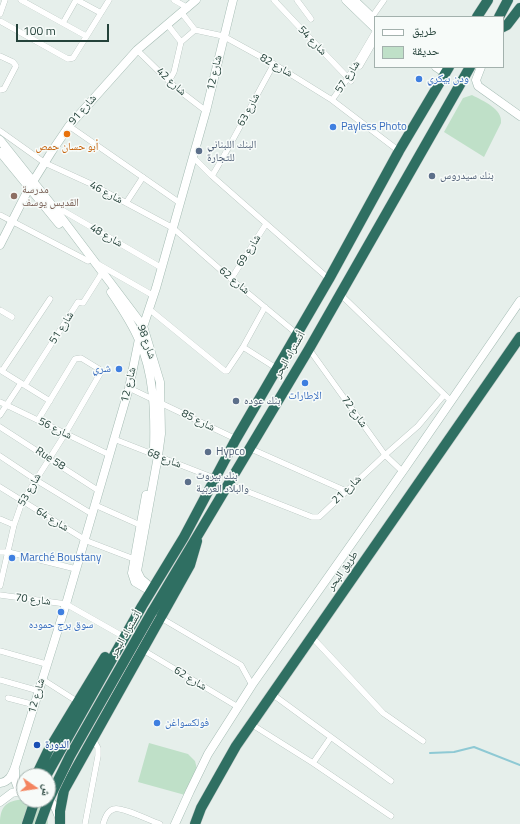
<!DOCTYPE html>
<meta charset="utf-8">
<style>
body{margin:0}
#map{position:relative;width:520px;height:824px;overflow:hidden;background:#e6efeb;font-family:"Titillium Web","Noto Naskh Arabic",sans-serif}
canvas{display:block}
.legend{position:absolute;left:374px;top:16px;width:130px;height:52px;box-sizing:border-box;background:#f7fbf9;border:1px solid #a3b1ad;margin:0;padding:5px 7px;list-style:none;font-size:12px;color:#24423a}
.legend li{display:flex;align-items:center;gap:8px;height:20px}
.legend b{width:20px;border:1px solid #a3b1ad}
.north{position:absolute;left:16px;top:768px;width:40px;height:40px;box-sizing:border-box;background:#f7fbf9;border:1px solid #a3b1ad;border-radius:50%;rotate:103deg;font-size:11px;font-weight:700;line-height:16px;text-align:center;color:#24423a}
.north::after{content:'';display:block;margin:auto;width:14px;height:18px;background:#f4845f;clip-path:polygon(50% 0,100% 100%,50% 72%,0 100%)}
.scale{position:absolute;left:16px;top:24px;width:93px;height:18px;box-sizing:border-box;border:2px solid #24423a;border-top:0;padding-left:5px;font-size:12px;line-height:14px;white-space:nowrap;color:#24423a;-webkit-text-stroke:3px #f7fbf9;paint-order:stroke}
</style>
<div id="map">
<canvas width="520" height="824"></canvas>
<ul class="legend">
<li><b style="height:5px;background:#fff"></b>طريق</li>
<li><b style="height:11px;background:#bfe0c8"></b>حديقة</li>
</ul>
<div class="north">ش</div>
<div class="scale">100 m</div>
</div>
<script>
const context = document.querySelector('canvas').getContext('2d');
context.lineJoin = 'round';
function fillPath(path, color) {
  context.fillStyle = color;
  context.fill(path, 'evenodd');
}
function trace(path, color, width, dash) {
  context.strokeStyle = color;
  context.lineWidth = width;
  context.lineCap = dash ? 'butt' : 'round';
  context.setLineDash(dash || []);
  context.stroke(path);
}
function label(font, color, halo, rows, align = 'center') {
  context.font = font + ' "Titillium Web","Noto Naskh Arabic",sans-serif';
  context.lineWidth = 3;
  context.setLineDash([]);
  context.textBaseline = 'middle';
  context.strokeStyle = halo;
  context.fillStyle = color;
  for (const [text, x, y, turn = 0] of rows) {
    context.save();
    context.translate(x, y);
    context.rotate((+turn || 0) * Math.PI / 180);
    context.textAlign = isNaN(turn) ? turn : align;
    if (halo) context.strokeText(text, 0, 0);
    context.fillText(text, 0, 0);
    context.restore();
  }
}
fillPath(new Path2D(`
 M472 95C483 101 503 109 501 123L484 157 444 132 463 98Z
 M149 743 188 754 195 761 197 769 185 795 138 782Z
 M24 799V800C38 800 48 810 48 824H0C0 806 6 801 24 799Z`), '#bfe0c8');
trace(new Path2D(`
 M430 753 454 752 474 747 520 765`), '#8ec9d4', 2);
const street = new Path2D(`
 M21 0 86 36
 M77 0 101 13
 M174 0 188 8
 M274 0 306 34 351 81
 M297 0 311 19
 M181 12 195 30
 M0 14 5 0
 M372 17 384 0
 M0 21 68 59 73 58 109 0
 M63 23 76 0
 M167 24 181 42
 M137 50 176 88 206 111
 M0 56 13 62 16 66 4 89 0 90
 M360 66 375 40
 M169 81 174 72 181 42 195 30 223 36 274 64 332 100 399 151
 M332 100 348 78 375 32
 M69 126 180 203
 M0 131 45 163 91 184 173 228 231 279 296 333
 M193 157 212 176 329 279
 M212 176C234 140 253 101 274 64
 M126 203 143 177
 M55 206 162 268
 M0 215 88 261
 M98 264 154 296
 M231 279 266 224
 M340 294 451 401
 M149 309 225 371H227L243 347 265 307
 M0 310 12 317
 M243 347 276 368
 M309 349 385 455 403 472
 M0 370 50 401
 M2 371 50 299
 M25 385 78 302 83 303 100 276
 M129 388 236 439
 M0 402 110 455
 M0 415 21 383
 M0 427 99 491
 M114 439 214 478
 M249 448 346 491
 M0 456 36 480 92 514
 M228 484 312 517H319L385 455 418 426 444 395
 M0 487 87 541 134 559
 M95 505 140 525
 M0 519 14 525
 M0 552H8L76 569
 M0 586 14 525 22 502 65 434 101 372 99 369 81 358 75 359 38 420
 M0 595 66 604 119 634
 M161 618 241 665 252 685
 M312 637 383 713 423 741
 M143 650 238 707
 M0 651 46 664
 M42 679 78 702
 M0 680 39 691
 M272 694 391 781
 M8 698 35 705
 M251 724 313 763 391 816
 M313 763 331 737
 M85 824 98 756V748L93 739
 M103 824C105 818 107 811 114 809 120 806 151 821 160 824`);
const secondary = new Path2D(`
 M346 0 375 28
 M354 0 375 20
 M436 67 445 73
 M481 67 476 80 478 86 520 116
 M0 140 51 204 143 326 160 382 161 434 158 456 137 571 141 579 147 584
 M0 152 59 224
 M0 245 29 188 52 151 69 126 137 50 196 0
 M111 292C121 307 132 323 139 340 154 374 155 412 154 449
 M145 588 135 582 132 573 146 495
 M15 770V780L19 791
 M0 783C9 782 12 775 15 767L66 604 129 388 139 339 156 288 206 111 233 0
 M48 798 55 807 59 817
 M0 802 12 793 24 790
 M175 824 190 791 208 754 252 685 405 468 520 301`);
const highway = new Path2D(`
 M477 17 488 0
 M499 17 508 0
 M503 27 507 25 520 8
 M152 612 309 349 470 67
 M36 776 48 751 105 657
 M46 776 142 606 184 537 236 439 329 279 399 151 449 67
 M60 823V811L64 790 190 565 197 541
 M27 824 35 800
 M195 824 201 808 236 746 520 337`);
trace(street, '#a8b8b2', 6);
trace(secondary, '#a4bbb3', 9);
trace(highway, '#c2cac8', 11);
trace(street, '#fff', 5.5);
trace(secondary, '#fff', 8);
trace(highway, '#2f6f62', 10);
const highwayBridge = new Path2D(`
 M40 824 49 799 70 756 152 612`);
trace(highwayBridge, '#c2cac8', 11, []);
trace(highwayBridge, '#2f6f62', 10);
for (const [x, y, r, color] of [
 [419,79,4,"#3f7fe0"],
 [333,127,4,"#3f7fe0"],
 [67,134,4,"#e8710a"],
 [199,151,4,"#5c6f8a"],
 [432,176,4,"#5c6f8a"],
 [14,196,4,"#8d6e63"],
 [119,369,4,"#3f7fe0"],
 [305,383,4,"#3f7fe0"],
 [236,401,4,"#5c6f8a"],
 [208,452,4,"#5c6f8a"],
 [188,482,4,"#5c6f8a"],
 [12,558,4,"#3f7fe0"],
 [61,612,4,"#3f7fe0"],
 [157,723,4,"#3f7fe0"],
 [37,745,4,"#1a4fb4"]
]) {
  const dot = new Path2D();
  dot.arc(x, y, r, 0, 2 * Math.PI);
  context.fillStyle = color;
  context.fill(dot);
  trace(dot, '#f7fbf9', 1.5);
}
label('11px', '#24423a', '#f7fbf9', [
 ["شارع 54",312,41,46],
 ["شارع 82",276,66,30],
 ["شارع 12",215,73,-77],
 ["شارع 57",348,77,-57],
 ["شارع 42",171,82,42],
 ["شارع 91",83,110,-49],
 ["شارع 63",249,110,-62],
 ["شارع 46",106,193,28],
 ["شارع 48",106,236,30],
 ["شارع 69",249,251,-58],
 ["شارع 62",234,281,40],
 ["شارع 51",62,328,-58],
 ["شارع 98",146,342,70],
 ["أتستراد البحر",290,355,-60],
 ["شارع 12",129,385,-77],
 ["شارع 72",354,412,54],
 ["شارع 85",198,421,26],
 ["شارع 56",55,429,26],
 ["Rue 58",50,459,33],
 ["شارع 68",164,459,21],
 ["شارع 53",30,490,-60],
 ["شارع 21",347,490,-44],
 ["شارع 64",52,520,31],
 ["طريق البحر",343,571,-55],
 ["شارع 70",33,600,7],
 ["أتستراد البحر",126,634,-60],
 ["شارع 62",190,679,31],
 ["شارع 12",37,696,-74]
]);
label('11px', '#366cbe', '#f7fbf9', [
 ["ودن بيكري",427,79],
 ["Payless Photo",341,127],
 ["شري",111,369,"right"],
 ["الإطارات",305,396,"center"],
 ["Marché Boustany",20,558],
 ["سوق برج حموده",61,625,"center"],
 ["فولكسواغن",165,723]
], 'left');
label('11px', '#4e5e75', '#f7fbf9', [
 ["البنك اللبناني",207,145],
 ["للتجارة",207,158],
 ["بنك سيدروس",440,176],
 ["بنك عوده",244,401],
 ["Hypco",216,452],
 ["بنك بيروت",196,476],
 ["والبلاد العربية",196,489]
], 'left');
label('11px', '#c56008', '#f7fbf9', [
 ["أبو حسان حمص",67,147]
]);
label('11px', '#785e54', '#f7fbf9', [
 ["مدرسة",22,190],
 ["القديس يوسف",22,203]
], 'left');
label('11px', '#164399', '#f7fbf9', [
 ["الدورة",45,745]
], 'left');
</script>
